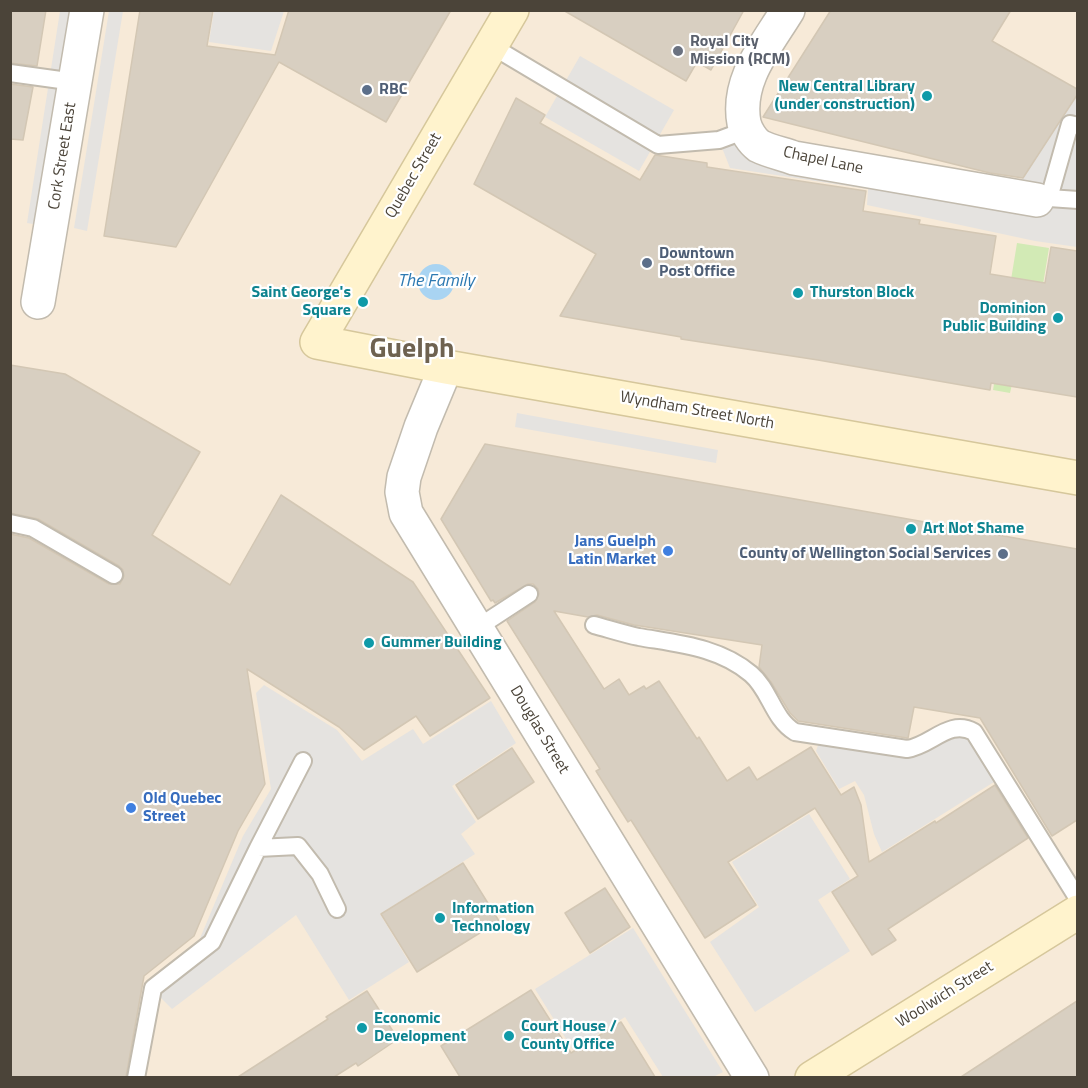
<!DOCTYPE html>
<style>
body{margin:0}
#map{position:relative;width:1088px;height:1088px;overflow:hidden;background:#f6f3ec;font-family:"Titillium Web",sans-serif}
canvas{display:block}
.frame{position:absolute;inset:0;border:12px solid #4b4439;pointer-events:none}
</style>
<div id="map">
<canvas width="1088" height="1088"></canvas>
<div class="frame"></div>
</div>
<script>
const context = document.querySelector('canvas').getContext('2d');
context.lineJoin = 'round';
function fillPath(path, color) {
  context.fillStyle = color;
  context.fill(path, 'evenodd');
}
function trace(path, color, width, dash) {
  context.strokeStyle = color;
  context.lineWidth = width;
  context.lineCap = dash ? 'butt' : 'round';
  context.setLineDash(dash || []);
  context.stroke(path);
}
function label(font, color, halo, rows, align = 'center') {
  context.font = font + ' "Titillium Web",sans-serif';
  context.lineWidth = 4.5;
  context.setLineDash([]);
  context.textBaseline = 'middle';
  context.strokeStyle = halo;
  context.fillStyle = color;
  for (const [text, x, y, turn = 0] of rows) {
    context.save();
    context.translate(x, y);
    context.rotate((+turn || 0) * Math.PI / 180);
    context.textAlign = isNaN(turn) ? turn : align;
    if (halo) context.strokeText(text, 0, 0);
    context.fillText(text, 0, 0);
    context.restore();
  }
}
fillPath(new Path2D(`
 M11 11H1077V1077H11Z`), '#f7ead8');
fillPath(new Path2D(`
 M1017 243 1049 248 1027 382 1013 380 1010 393 993 390Z`), '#d2eab5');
fillPath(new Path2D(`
 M60 11H74L39 225 27 223Z
 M109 11H123L87 231 74 228Z
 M214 11V10L284 11 271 51 209 42Z
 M580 56 674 110 639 171 545 117Z
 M1077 95V247L1035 241 867 205 868 189 730 168 719 140 746 130 1013 196 1021 180Z
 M517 413 718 450 716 463 515 427Z
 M264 685 337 730 362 761 413 729 423 744 491 701 516 743 452 786 476 822 461 834 475 854 380 914 409 962 349 1000 296 915 172 1009 147 984 198 943 243 836 271 789 256 693Z
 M823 731 926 745 965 734 994 782 882 852 874 834 864 795 855 781 839 789 816 751Z
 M809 814 850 879 818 900 850 951 755 1012 710 942 759 907 732 862Z
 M633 928 723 1072 713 1077H663L625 1017 573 1050 535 989Z`), '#e5e3e0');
fillPath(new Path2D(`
 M418 282a18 18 0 1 1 36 0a18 18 0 1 1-36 0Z`), '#a9d4f2');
const building = new Path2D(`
 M10 10H46L37 66 10 63Z
 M140 10H213L207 46 275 55 289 10H451L386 122 279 62 176 247 104 236Z
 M563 10H744L711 70 697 62 686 81Z
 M831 10H1011L992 41 1077 89V95L1023 178 990 173 763 117Z
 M10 84 33 87 23 140 10 139Z
 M516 98 545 115 540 123 640 180 655 155 707 163V167L866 191 863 211 920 220 919 224 996 236 990 274 1045 283 1051 247 1077 251V397L991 383 990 390 818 360 681 339V337L560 316 596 254 474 184Z
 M10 365 65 374 200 452 152 535 230 585 281 495 413 582 490 698 430 736 416 716 364 750 339 727 247 669 265 784 238 831 194 936 144 976 126 1077H10V534L29 538 109 584H120L124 576 123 570 119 566 38 519 10 513Z
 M485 444 1077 549V820L1052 836 980 718 914 707 908 738H907L798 721 790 713 771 682 759 667 762 645 634 625 597 615 588 617 554 611 604 689 619 679 629 695 644 686 646 689 659 681 697 739 699 737 727 781 749 767 757 780 811 747 841 795 854 787 861 805 869 862 935 821 936 823 995 785 1028 838 888 929 896 940 872 955 832 892 858 876 815 808 728 862 756 905 705 938 631 820 628 822 596 771 600 769 507 621 535 602 539 594 538 589 533 584H528L495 603 493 600 491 601 441 519Z
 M512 748 534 782 478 819 456 785Z
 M463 863 499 921 417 972 381 914Z
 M605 888 630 927 590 953 565 913Z
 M531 990 571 1053 621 1022 655 1077H460L441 1046Z
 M367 991 398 1039 358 1066 356 1063 334 1077H238L328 1019 326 1017Z
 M1077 1001V1077H961Z`);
fillPath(building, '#d8cfc1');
trace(building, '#d3c7b4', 1.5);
const lane = new Path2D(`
 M490 45 658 145 719 140 746 130
 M10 73 75 82
 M1049 198 1070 124 1078 126
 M1040 200 1049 198 1078 200
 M10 523 33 528 114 575
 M594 625C609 629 624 634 639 637 679 644 719 647 751 674 770 690 773 719 795 732L907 749C931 746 949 718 974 732L1078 899
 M477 628 529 594
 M258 848 303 761
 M136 1078 153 988 212 942 258 848 298 846 320 874 337 909`);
const street = new Path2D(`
 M788 10C766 46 736 80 744 123 746 131 752 141 759 146 769 151 783 154 794 158L1037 200
 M38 302 87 10
 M446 367 421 427 404 477 402 492 406 513 752 1078`);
const secondary = new Path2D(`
 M512 10 317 342 446 367 1078 478
 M812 1078 1078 912`);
trace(lane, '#c2bbae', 20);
trace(street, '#c2bbae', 36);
trace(secondary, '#d6c79b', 36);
trace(lane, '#fff', 16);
trace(street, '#fff', 33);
trace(secondary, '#fff3cd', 33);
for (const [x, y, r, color] of [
 [678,51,6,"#6b7280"],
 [367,90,6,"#5c6f8a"],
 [927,96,6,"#0f9aa8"],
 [647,263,6,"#5c6f8a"],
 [798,293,6,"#0f9aa8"],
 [363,302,6,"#0f9aa8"],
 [1058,318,6,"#0f9aa8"],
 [911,529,6,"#0f9aa8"],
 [668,551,6,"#3f7fe0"],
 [1003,554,6,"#5c6f8a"],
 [369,643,6,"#0f9aa8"],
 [131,808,6,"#3f7fe0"],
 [440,918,6,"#0f9aa8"],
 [362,1028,6,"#0f9aa8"],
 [509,1036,6,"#0f9aa8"]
]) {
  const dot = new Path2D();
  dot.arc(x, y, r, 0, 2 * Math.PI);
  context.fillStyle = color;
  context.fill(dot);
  trace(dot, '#fff', 2);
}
label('bold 16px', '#5b616d', '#fff', [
 ["Royal City",690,42],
 ["Mission (RCM)",690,60]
], 'left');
label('bold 16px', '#0d838f', '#fff', [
 ["New Central Library",915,87,"right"],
 ["(under construction)",915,105,"right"],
 ["Saint George's",351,293,"right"],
 ["Square",351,311,"right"],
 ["Thurston Block",810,293],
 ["Dominion",1046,309,"right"],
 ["Public Building",1046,327,"right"],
 ["Art Not Shame",923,529],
 ["Gummer Building",381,643],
 ["Information",452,909],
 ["Technology",452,927],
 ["Economic",374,1019],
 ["Development",374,1037],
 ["Court House /",521,1027],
 ["County Office",521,1045]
], 'left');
label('bold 16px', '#4e5e75', '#fff', [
 ["RBC",379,90],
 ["Downtown",659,254],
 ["Post Office",659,272],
 ["County of Wellington Social Services",991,554,"right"]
], 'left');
label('16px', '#4b4439', '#fff', [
 ["Cork Street East",63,156,-81],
 ["Chapel Lane",823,161,12],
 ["Quebec Street",414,176,-60],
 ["Wyndham Street North",697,411,10],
 ["Douglas Street",539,730,59],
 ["Woolwich Street",945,995,-32]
]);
label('bold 16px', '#366cbe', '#fff', [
 ["Jans Guelph",656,542],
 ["Latin Market",656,560],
 ["Old Quebec",143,799,"left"],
 ["Street",143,817,"left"]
], 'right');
label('italic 18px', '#2e7ab2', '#fff', [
 ["The Family",436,282]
]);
label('bold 28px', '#6e6250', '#fff', [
 ["Guelph",412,350]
]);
</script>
